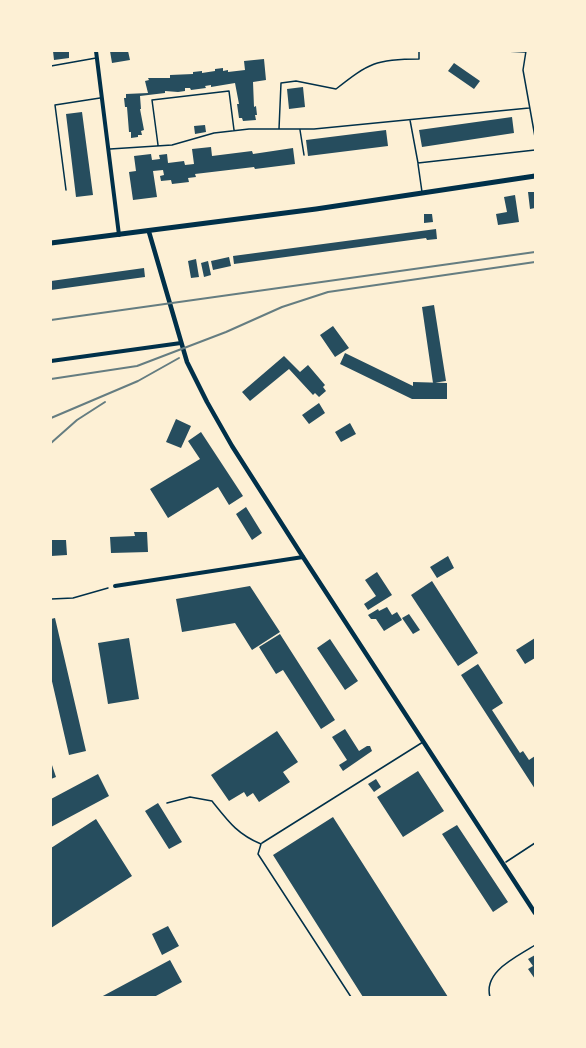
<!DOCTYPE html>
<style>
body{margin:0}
#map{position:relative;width:586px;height:1048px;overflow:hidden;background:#fdf0d5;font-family:Lato,sans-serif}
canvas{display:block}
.frame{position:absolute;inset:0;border:52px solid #fdf0d5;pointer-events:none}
</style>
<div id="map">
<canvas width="586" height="1048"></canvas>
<div class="frame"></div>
</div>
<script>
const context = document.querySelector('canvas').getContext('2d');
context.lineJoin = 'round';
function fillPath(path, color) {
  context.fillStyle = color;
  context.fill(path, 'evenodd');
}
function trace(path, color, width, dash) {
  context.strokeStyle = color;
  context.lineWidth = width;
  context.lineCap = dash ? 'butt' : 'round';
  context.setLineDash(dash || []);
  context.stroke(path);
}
fillPath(new Path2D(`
 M53 51H69V58L54 60Z
 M110 51H128L130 60 112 63Z
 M264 59 266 80 253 82 254 107 256 106 257 115H255L256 120 243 121 242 118H239L237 104H239L235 83 211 87V85L205 86 206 88 191 90 190 88H185V91L178 92 165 91V93L140 96 141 109H140L144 130 141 131 142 135H138V137L131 138V132H129L127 107H125L124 98H126V94L148 93 145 81 149 80 148 78H170V75L193 74V72L202 71V73L215 71V69L223 68V71L228 70V72L245 70 244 61Z
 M454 63 480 81 474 89 448 71Z
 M303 87 305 107 289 109 287 89Z
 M82 112 93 195 76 197 66 114Z
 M512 117 514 133 422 147 419 130Z
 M205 125 206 132 195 134 194 126Z
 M386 130 388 146 308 156 306 140Z
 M211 147 212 156 252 151 253 154 293 148 295 164 255 169 254 167 195 174 196 177 188 178 189 182 172 184 171 180 161 181 160 176 164 175 163 170 153 171 157 197 133 200 129 172 136 171 134 156 151 154 152 160 160 159 159 155 167 154 168 163 184 161 185 165 194 164 192 149Z
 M528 192H535V208L530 209Z
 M515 195 519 222 498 225 496 214 507 212 504 197Z
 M424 214H432L433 222 424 223Z
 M436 229 437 239 427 240 426 238 234 264 233 256Z
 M229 257 231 266 213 270 211 261Z
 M196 259 199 277 191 278 188 261Z
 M208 261 211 275 204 277 201 263Z
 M144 268 145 277 51 290V281Z
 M434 305 446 381 433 383 422 307Z
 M333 326 349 348 335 357 320 335Z
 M345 353 413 386V382L447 383V399H412L340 364Z
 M284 356 300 372 308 365 325 385 323 387 326 391 319 397 315 393 313 395 289 369 250 401 242 392Z
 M319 403 325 413 309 424 302 415Z
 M176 419 191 426 181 448 166 442Z
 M350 423 356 434 341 442 335 432Z
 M201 432 243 496 229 505 218 487 168 518 150 489 200 459 188 441Z
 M246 507 262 533 252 540 236 514Z
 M134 532H147L148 552 111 553 110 537 135 536Z
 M51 540H66L67 555 51 556Z
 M448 556 454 568 437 578 430 567Z
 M377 572 392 595 368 610 364 604 376 596 365 580Z
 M432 581 478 653 458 666 411 595Z
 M250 586 280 632 252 650 235 623 182 632 176 599Z
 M387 607 392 615 397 612 402 620 384 631 376 619H371L368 615 378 609 379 611Z
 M409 614 420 630 413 634 402 618Z
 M55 618 86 751 69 755 51 677V619Z
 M280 634 335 720 321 729 283 670 276 674 259 647Z
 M129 638 139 699 108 704 98 643Z
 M535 638V658L525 664 516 650Z
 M330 639 358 681 345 690 317 648Z
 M478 664 503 703 492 710 520 753 523 751 529 760 535 756V789L461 675Z
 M345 729 359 751 367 746H370L372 751 343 771 339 765 347 760 332 737Z
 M277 731 298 762 283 772 290 782 259 802 253 793 247 797 244 792 229 801 211 775Z
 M51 762 56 777 51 779Z
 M418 771 444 811 403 837 377 797Z
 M98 774 109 796 51 827V799Z
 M376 779 381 787 374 792 368 784Z
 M158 803 182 842 169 849 145 811Z
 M333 817 448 997H363L273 855Z
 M96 819 132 876 51 928V848Z
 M457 825 508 902 493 912 442 834Z
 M168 926 179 946 162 955 152 934Z
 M535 955V979L528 969 533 966 528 959Z
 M170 960 182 982 154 997H101Z`), '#264d5e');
trace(new Path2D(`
 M51 599 73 598 108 588`), '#003049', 1.5);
trace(new Path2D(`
 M505 51 525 52
 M526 51 523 70 535 137
 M51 66 96 58
 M410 120 418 163 535 150
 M279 129 281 83 296 81 336 89C369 63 376 59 419 59V51
 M300 130 304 155
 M158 145 152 100 229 91 234 130
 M110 149 172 145 214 133 249 129H314L529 108
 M418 164 422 192
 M66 190 55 105 100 98
 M167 803 190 797 212 801C228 821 237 834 261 844L258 854 351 997
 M262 843 423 742
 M506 862 535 843
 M490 997C483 971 517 957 535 945`), '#003049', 1.5);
trace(new Path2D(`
 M96 51 119 235
 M51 361 181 343
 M115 586 303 557`), '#003049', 4);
trace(new Path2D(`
 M149 232 187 362 207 402 232 446 303 557 535 913`), '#003049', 4.5);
trace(new Path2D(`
 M51 243 316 209 535 176`), '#003049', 5);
trace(new Path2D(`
 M51 320 535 252
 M51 379 137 366 226 332 282 307 328 292 535 262
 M51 418 138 381 179 358
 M51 443 77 420 105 402`), '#657d81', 2);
</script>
